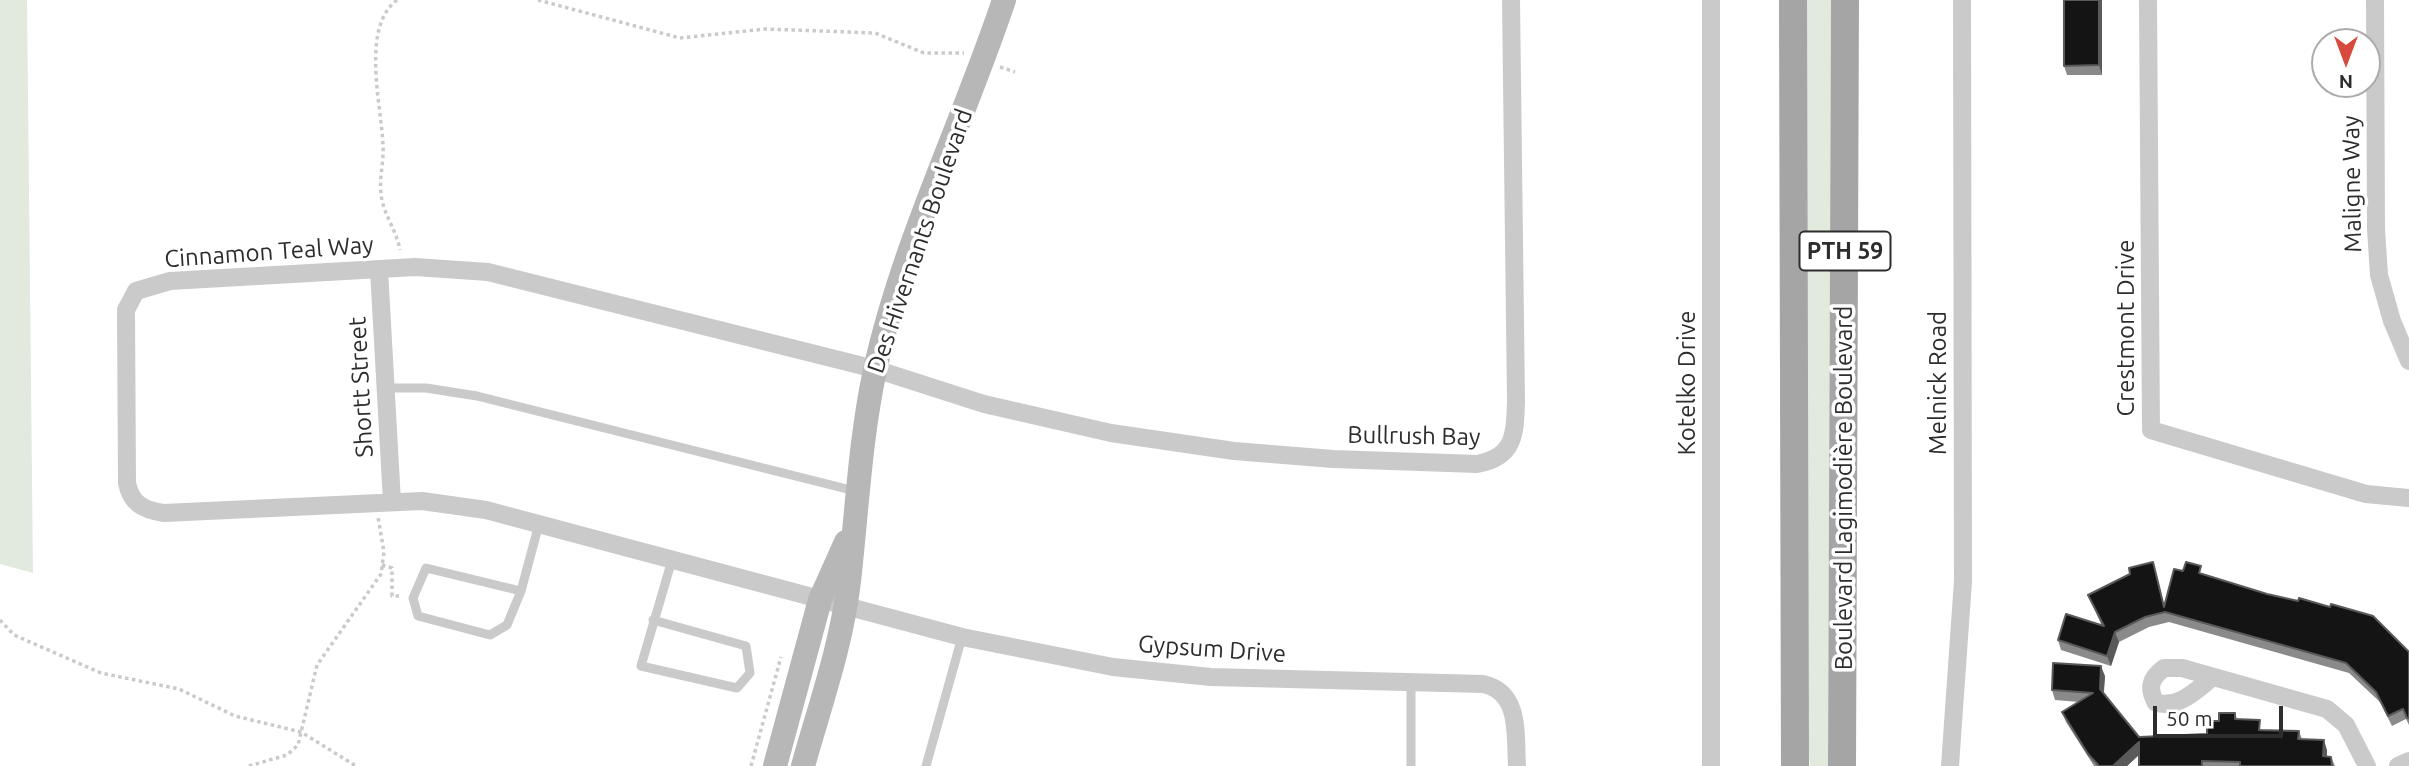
<!DOCTYPE html>
<meta charset="utf-8">
<style>
body{margin:0}
#map{position:relative;width:2409px;height:766px;overflow:hidden;background:#fff;font-family:Ubuntu,sans-serif}
canvas{display:block}
.north{position:absolute;left:2311px;top:28px;width:70px;height:70px;box-sizing:border-box;background:#fff;border:2px solid #ababab;border-radius:50%;rotate:180deg;font-size:19px;font-weight:700;line-height:28px;text-align:center;color:#2d2d2d}
.north::after{content:'';display:block;margin:auto;width:24px;height:32px;background:#d7483d;clip-path:polygon(50% 0,100% 100%,50% 72%,0 100%)}
.scale{position:absolute;left:2153px;top:706px;width:130px;height:32px;box-sizing:border-box;border:4px solid #2d2d2d;border-top:0;padding-left:9px;font-size:21px;line-height:24px;white-space:nowrap;color:#2d2d2d;-webkit-text-stroke:5px #fff;paint-order:stroke}
</style>
<div id="map">
<canvas width="2409" height="766"></canvas>
<div class="north">N</div>
<div class="scale">50 m</div>
</div>
<script>
const context = document.querySelector('canvas').getContext('2d');
context.lineJoin = 'round';
function fillPath(path, color) {
  context.fillStyle = color;
  context.fill(path, 'evenodd');
}
function trace(path, color, width, dash) {
  context.strokeStyle = color;
  context.lineWidth = width;
  context.lineCap = dash ? 'butt' : 'round';
  context.setLineDash(dash || []);
  context.stroke(path);
}
function label(font, color, halo, rows, align = 'center') {
  context.font = font + ' Ubuntu,sans-serif';
  context.lineWidth = 7;
  context.setLineDash([]);
  context.textBaseline = 'middle';
  context.strokeStyle = halo;
  context.fillStyle = color;
  for (const [text, x, y, turn = 0] of rows) {
    context.save();
    context.translate(x, y);
    context.rotate((+turn || 0) * Math.PI / 180);
    context.textAlign = isNaN(turn) ? turn : align;
    if (halo) context.strokeText(text, 0, 0);
    context.fillText(text, 0, 0);
    context.restore();
  }
}
fillPath(new Path2D(`
 M0 0H27L33 573 0 564Z
 M1806 0H1831L1828 766H1810L1808 748Z`), '#e1eadc');
trace(new Path2D(`
 M397 0C360 28 382 107 383 146 384 162 379 178 381 194 383 214 397 231 400 250
 M538 0 680 38 765 29 875 33 924 53H964
 M1000 67 1015 72
 M382 565 392 568V596H399
 M0 620 14 635 101 673 179 689 235 716 301 732 356 766
 M249 766 287 755 298 745 317 665 381 574 384 552 378 517
 M751 766 781 657`), '#cacaca', 3.5, [3.5, 3.5]);
trace(new Path2D(`
 M385 388H426L477 396 855 491
 M521 591 426 568 413 598 418 616 490 635 507 625 521 591 539 524
 M653 620 746 646 750 673 737 688 641 666 672 560
 M926 766 962 637
 M1411 766V682`), '#cacaca', 9);
trace(new Path2D(`
 M1511 0 1516 401C1515 434 1515 457 1477 464L1333 459 1234 451 1111 433 984 404 875 369 488 272 415 267 170 281 136 291 126 310 127 483C131 504 144 510 164 513L422 501 486 510 962 637 1113 667 1211 677 1483 684C1521 692 1515 735 1517 766
 M2148 0 2151 430 2366 494 2409 498
 M2375 0 2376 229 2379 275 2392 321 2409 361
 M379 270 392 502
 M2213 677C2195 691 2180 708 2156 703 2147 687 2151 678 2164 668H2182L2327 709 2346 725 2367 766
 M1711 766V0
 M1950 766 1963 581 1962 0
 M2398 766 2409 761`), '#cacaca', 18);
trace(new Path2D(`
 M775 766 820 600 846 542
 M803 766C820 705 842 644 849 581 857 511 860 440 875 370 903 243 963 123 1004 0`), '#b7b7b7', 24);
trace(new Path2D(`
 M1793 0 1795 766
 M1842 766 1845 0`), '#a5a5a5', 28);
fillPath(new Path2D(`
 M2102 0V75H2067L2064 66Z
 M2183 571 2204 574 2409 652V725L2406 719 2392 726 2380 702 2349 673 2169 622 2149 627 2119 642 2111 666 2061 650 2058 640 2102 626 2088 595 2130 574 2156 572 2164 605Z
 M2105 676 2104 693 2139 737 2207 734 2219 721 2235 713 2237 719 2263 730 2299 731 2302 739 2327 750V756L2331 757 2335 766H2139V755L2127 766H2094L2066 722 2062 712 2079 702 2055 700 2052 690Z`), '#8a8a8a');
fillPath(new Path2D(`
 M2099 0H2102V75L2099 65Z
 M2115 632 2119 642 2111 666 2107 656Z
 M2101 666 2105 676 2103 699 2100 689Z
 M2324 740 2327 750V766L2323 756Z
 M2139 742 2143 751 2127 766H2113Z`), '#5a5a5a');
const building = new Path2D(`
 M2064 0H2099V65L2064 66Z
 M2153 562 2164 607 2174 569 2183 571 2186 562 2201 566 2199 573 2267 594 2298 601 2299 598 2330 607 2331 604 2373 616 2409 652V718H2407L2403 709 2388 716 2376 692 2346 663 2165 612 2145 617 2115 632 2107 656 2058 640 2066 614 2104 626 2088 595 2130 574 2129 568Z
 M2053 663 2101 666 2100 689 2139 737 2207 734V721H2219V713H2235V719L2260 720 2259 730 2299 731 2298 739 2324 740 2323 756 2331 757 2332 766H2240V762L2202 761V766H2139V742L2113 766H2099L2088 754 2062 712 2093 693 2052 690Z`);
fillPath(building, '#141414');
trace(building, '#5a5a5a', 2);
for (const [x, y, w] of [
 [1845,251,91]
]) {
  const box = new Path2D();
  box.roundRect(x - w / 2, y - 19.5, w, 39, 5);
  context.fillStyle = '#fff';
  context.fill(box);
  trace(box, '#2d2d2d', 2);
}
label('bold 23px', '#2d2d2d', null, [
 ["PTH 59",1845,251]
]);
label('24px', '#2d2d2d', '#fff', [
 ["Maligne Way",2352,184,-91],
 ["Des Hivernants Boulevard",920,241,-71],
 ["Cinnamon Teal Way",269,252,-4],
 ["Crestmont Drive",2126,328,-90],
 ["Kotelko Drive",1687,383,-90],
 ["Melnick Road",1938,383,-90],
 ["Shortt Street",361,387,-93],
 ["Bullrush Bay",1414,436,1],
 ["Boulevard Lagimodière Boulevard",1844,488,-90],
 ["Gypsum Drive",1212,649,4]
]);
</script>
